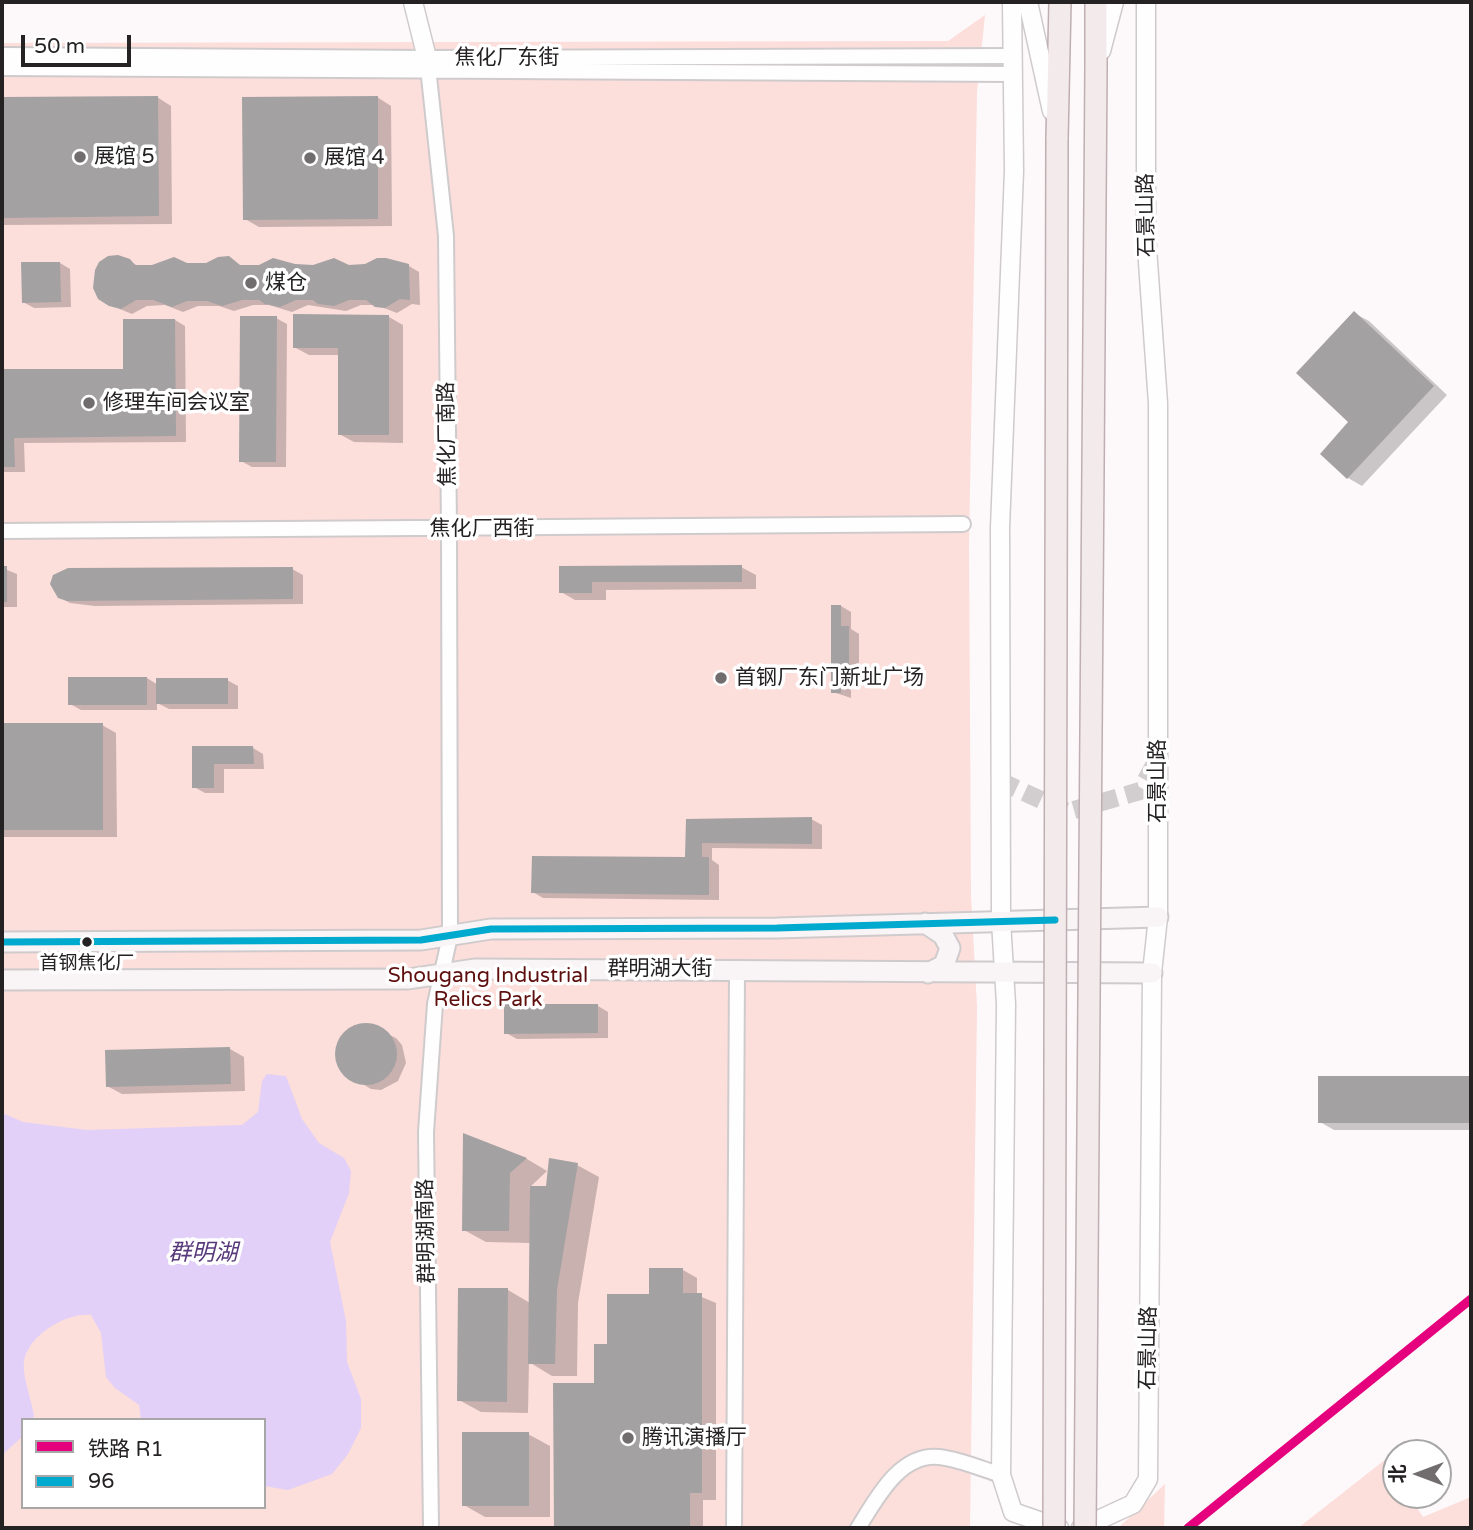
<!DOCTYPE html>
<meta charset="utf-8">
<style>
body{margin:0}
#map{position:relative;width:1473px;height:1530px;overflow:hidden;background:#fdf8fa;font-family:"Varela Round","Noto Sans SC",sans-serif}
canvas{display:block}
.frame{position:absolute;inset:0;border:4px solid #252223;pointer-events:none}
.legend{position:absolute;left:21px;top:1418px;width:245px;height:91px;box-sizing:border-box;background:#fff;border:2px solid #a8a7a7;margin:0;padding:9px 12px;list-style:none;font-size:21px;color:#252223}
.legend li{display:flex;align-items:center;gap:14px;height:35px}
.legend b{width:35px;border:2px solid #a8a7a7}
.north{position:absolute;left:1382px;top:1439px;width:70px;height:70px;box-sizing:border-box;background:#fff;border:2px solid #a8a7a7;border-radius:50%;rotate:270deg;font-size:19px;font-weight:700;line-height:28px;text-align:center;color:#252223}
.north::after{content:'';display:block;margin:auto;width:24px;height:32px;background:#716d6e;clip-path:polygon(50% 0,100% 100%,50% 72%,0 100%)}
.scale{position:absolute;left:21px;top:35px;width:110px;height:32px;box-sizing:border-box;border:4px solid #252223;border-top:0;padding-left:9px;font-size:21px;line-height:24px;white-space:nowrap;color:#252223;-webkit-text-stroke:5px #fff;paint-order:stroke}
</style>
<div id="map">
<canvas width="1473" height="1530"></canvas>
<div class="frame"></div>
<ul class="legend">
<li><b style="height:9px;background:#e5007d"></b>铁路 R1</li>
<li><b style="height:9px;background:#00a9ce"></b>96</li>
</ul>
<div class="north">北</div>
<div class="scale">50 m</div>
</div>
<script>
const context = document.querySelector('canvas').getContext('2d');
context.lineJoin = 'round';
function fillPath(path, color) {
  context.fillStyle = color;
  context.fill(path, 'evenodd');
}
function trace(path, color, width, dash) {
  context.strokeStyle = color;
  context.lineWidth = width;
  context.lineCap = dash ? 'butt' : 'round';
  context.setLineDash(dash || []);
  context.stroke(path);
}
function label(font, color, halo, rows, align = 'center') {
  context.font = font + ' "Varela Round","Noto Sans SC",sans-serif';
  context.lineWidth = 7;
  context.setLineDash([]);
  context.textBaseline = 'middle';
  context.strokeStyle = halo;
  context.fillStyle = color;
  for (const [text, x, y, turn = 0] of rows) {
    context.save();
    context.translate(x, y);
    context.rotate((+turn || 0) * Math.PI / 180);
    context.textAlign = isNaN(turn) ? turn : align;
    if (halo) context.strokeText(text, 0, 0);
    context.fillText(text, 0, 0);
    context.restore();
  }
}
fillPath(new Path2D(`
 M985 15 977 92 969 545 971 896 977 1007 970 1528H2V43L948 41ZM23 1420H264V1507H23Z
 M1386 1459 1396 1474V1495H1409L1423 1517 1471 1497V1528H1298Z
 M1165 1484 1164 1528H1118Z`), '#fcdedb');
fillPath(new Path2D(`
 M267 1074 286 1076 302 1119 319 1143 344 1158 351 1171 349 1193 330 1242 346 1321 347 1362 361 1399V1428L348 1454 332 1474 288 1490 264 1486V1420H141L139 1405 115 1388 106 1377 101 1333 91 1315C67 1312 28 1335 24 1361 22 1377 32 1400 34 1416L32 1420H23V1436L2 1455V1113L23 1122 87 1130 242 1125 258 1112 262 1081Z`), '#e2d0f8');
fillPath(new Path2D(`
 M157 97 171 106 172 224 2 225V99Z
 M377 97 391 106 392 226 259 227 245 219Z
 M129 261 140 267 409 266 419 272 420 305 412 304 397 313 376 305H361L346 311 308 305 292 312 269 305H253L234 311 219 306H198L183 312 165 305 147 306 132 314 110 305Z
 M60 263 70 269 71 307 34 308 23 302Z
 M1354 313 1369 321 1447 395 1362 486 1348 478Z
 M389 317 403 325V443L354 442 339 434 340 355H309L294 347Z
 M276 318 287 324 286 467H252L241 461Z
 M175 320 185 326 186 442 24 443 25 472H2V371L125 370 124 321Z
 M741 567 756 575V589L606 590V600H575L561 592 560 568Z
 M2 568 17 574V607H2Z
 M83 569H292L303 575V604L95 606 70 603 59 597 54 576 60 572Z
 M841 606 851 612V629L859 634V675H851V698L833 692Z
 M147 678 158 685 227 680 238 686V709H169L157 703V710H81L70 704Z
 M2 725H102L116 733 117 837H2Z
 M194 748H253L263 754 264 769H224V793H205L194 787Z
 M811 819 822 825V849L712 848V860L719 865V900L543 898 533 892 687 859V821Z
 M598 1006 608 1012V1038L517 1039 506 1033Z
 M367 1025 396 1038 402 1045 406 1063 398 1081 381 1090 371 1089 343 1072 337 1054 338 1045 349 1030Z
 M230 1049 244 1057 245 1091 122 1094 107 1086Z
 M1320 1077H1471V1130H1334L1320 1122Z
 M465 1135 527 1159 547 1171 529 1188 547 1187 577 1165 599 1177 578 1303 577 1376H552L529 1362 528 1413 481 1412 459 1400 508 1290 530 1303 531 1243 486 1242 464 1230Z
 M683 1270 697 1278V1295L716 1303V1500H703V1528H556L555 1385H596L608 1346 651 1295Z
 M528 1434 550 1446V1517H485L464 1505Z`), '#0003');
fillPath(new Path2D(`
 M158 96 159 216 2 218V97Z
 M378 96V219L243 220 242 97Z
 M118 255 130 259 135 265H152L174 257 187 263H206L218 257 229 256 240 265H259L273 258 295 264 313 265 334 258 349 265 365 264 377 258H386L409 264 410 300 400 299 385 308 375 307 366 300H349L334 306 318 304 313 300H296L280 307 265 304 259 300H242L222 306 207 301H187L172 307 153 300H136L121 309 109 306 98 299 93 288 95 270 99 262 108 256Z
 M21 262H60L61 302 22 303Z
 M1354 311 1434 386 1347 479 1320 454 1348 422 1296 373Z
 M293 314 389 315V435H338V348H293Z
 M240 316H277L276 462H239Z
 M123 319H175L176 436 14 438 15 467H2V369H123Z
 M742 565V582H592V593H559V566Z
 M2 566H7V602H2Z
 M293 567V599L67 601 58 598 50 584 53 575 68 568Z
 M831 605H841V626H849V670H841V693H831Z
 M68 677H147V705H68Z
 M156 678H228V704H156Z
 M2 723H103V830H2Z
 M192 746H253L254 764H214V788H192Z
 M812 817V844L702 843V857H709V895L531 893 532 856 685 857 686 819Z
 M504 1004H598V1033L504 1034Z
 M335 1054a31 31 0 1 1 62 0a31 31 0 1 1-62 0Z
 M230 1047 231 1084 106 1087 105 1050Z
 M1318 1076H1471V1123H1318Z
 M463 1133 527 1158 510 1173 509 1231H462Z
 M549 1158 578 1163 557 1290 555 1364H528L530 1186H546Z
 M649 1268H683V1293H702V1493H690V1528H554L553 1383H594V1344H607V1294H649Z
 M458 1288H508L507 1402 457 1401Z
 M462 1432H529V1506H462Z`), '#a3a1a2');
trace(new Path2D(`
 M1000 781 1067 812 1140 791 1158 758`), '#d2cdcf', 18, [18, 9]);
const minor = new Path2D(`
 M2 55 427 58 1013 56
 M427 58 446 236 449 529 450 936 435 1004 426 1132 431 1528
 M2 68 1013 74
 M2 531 963 524
 M734 1528 737 969
 M858 1528C876 1500 899 1453 939 1457 959 1459 982 1469 1001 1475`);
const tertiary = new Path2D(`
 M413 2 427 58
 M1012 2 1014 171 1000 528 1001 921 1006 1004 1001 1475 1013 1512 1059 1528
 M1028 2 1052 111
 M1101 51 1114 2
 M1081 1528 1133 1504 1148 1479 1152 973 1158 917V403L1146 234V2`);
const secondary = new Path2D(`
 M925 923 943 935 950 948 944 965 928 973
 M2 942 421 940 491 929 777 928 1158 917
 M2 980 408 979 475 969 1152 973`);
const primary = new Path2D(`
 M1096 2V68
 M1057 139 1060 2`);
trace(minor, '#cfcbcd', 18);
trace(tertiary, '#cfcbcd', 21);
trace(secondary, '#cfcbcd', 23);
trace(primary, '#bfaeb2', 24);
trace(minor, '#fffefe', 14);
trace(tertiary, '#fffefe', 18);
trace(secondary, '#f9f4f5', 19);
trace(primary, '#f3eaec', 21);
const primaryBridge = new Path2D(`
 M1054 1528 1057 139
 M1085 1528 1096 68`);
trace(primaryBridge, '#bfaeb2', 24, []);
trace(primaryBridge, '#f3eaec', 21);
trace(new Path2D(`
 M2 942 421 940 491 929 777 928 1055 920`), '#00a9ce', 7);
trace(new Path2D(`
 M1188 1528 1471 1299`), '#e5007d', 9);
for (const [x, y, r, color] of [
 [80,157,7,"#716d6e"],
 [310,158,7,"#716d6e"],
 [251,283,7,"#716d6e"],
 [89,403,7,"#716d6e"],
 [721,678,7,"#716d6e"],
 [87,942,6,"#252223"],
 [628,1438,7,"#716d6e"]
]) {
  const dot = new Path2D();
  dot.arc(x, y, r, 0, 2 * Math.PI);
  context.fillStyle = color;
  context.fill(dot);
  trace(dot, '#fff', 2.5);
}
label('19px', '#252223', '#fff', [
 ["首钢焦化厂",87,964]
]);
label('21px', '#252223', '#fff', [
 ["焦化厂东街",507,58],
 ["石景山路",1147,215,-91],
 ["焦化厂南路",448,434,-91],
 ["焦化厂西街",482,529],
 ["石景山路",1158,781,-90],
 ["群明湖大街",660,969],
 ["群明湖南路",427,1231,-91],
 ["石景山路",1149,1348,-89]
]);
label('21px', '#252223', '#fff', [
 ["展馆 5",94,157],
 ["展馆 4",324,158],
 ["煤仓",265,283],
 ["修理车间会议室",103,403],
 ["首钢厂东门新址广场",735,678],
 ["腾讯演播厅",642,1438]
], 'left');
label('21px', '#5d100e', '#fff', [
 ["Shougang Industrial",488,976],
 ["Relics Park",488,1000]
]);
label('italic 23px', '#57387a', '#fff', [
 ["群明湖",203,1254]
]);
</script>
